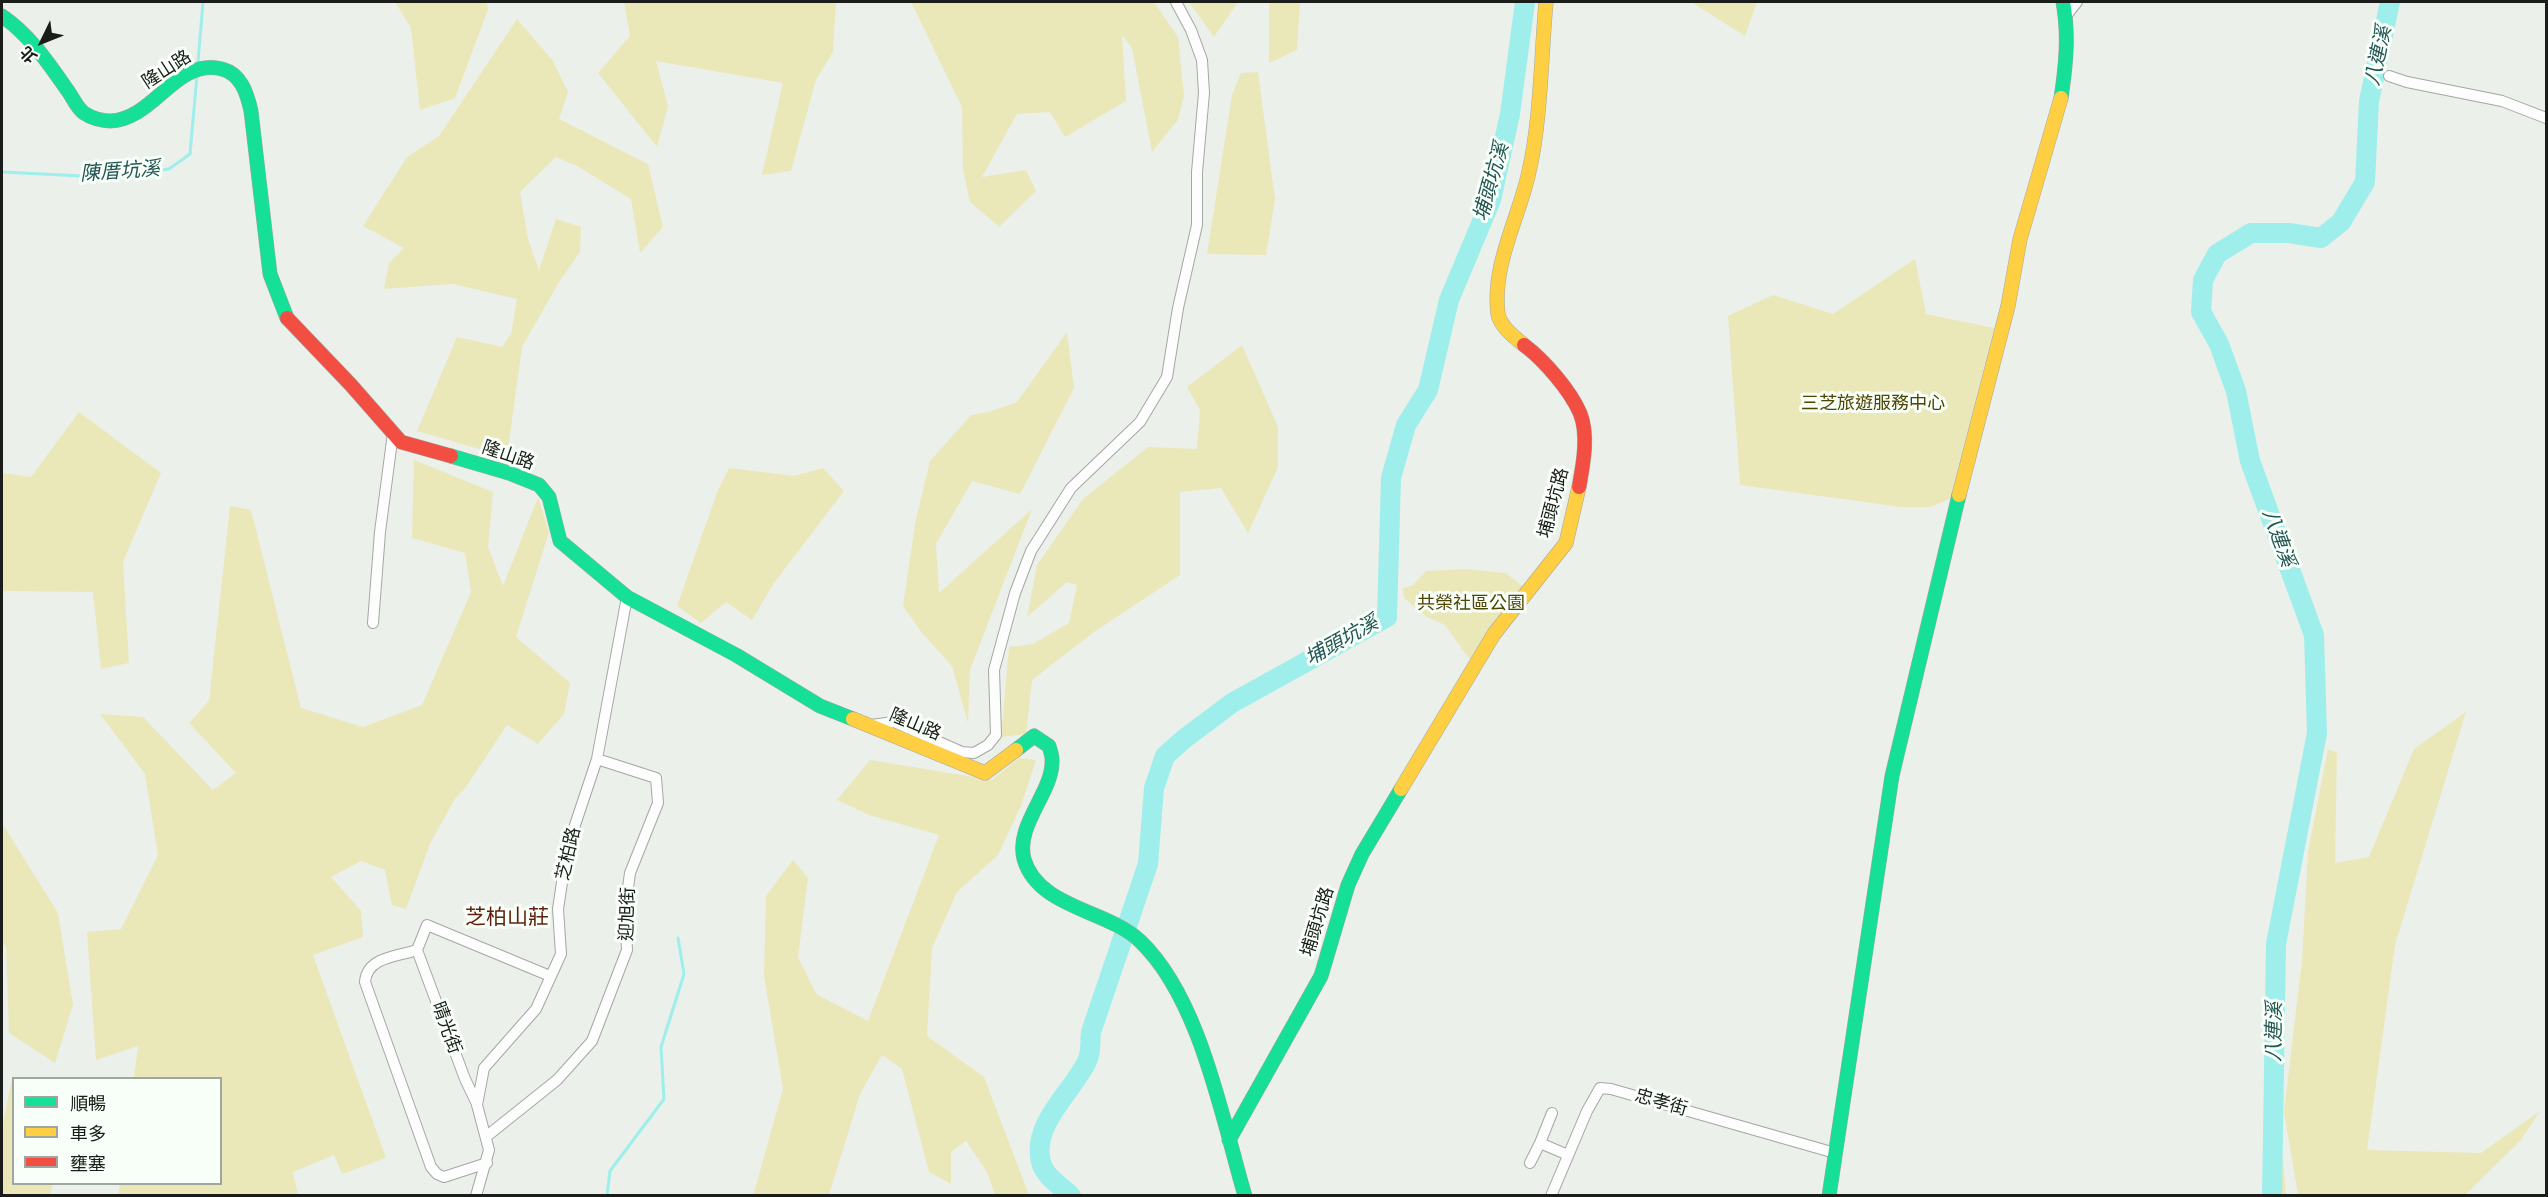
<!DOCTYPE html>
<meta charset="utf-8">
<style>
body{margin:0}
#map{position:relative;width:2548px;height:1197px;overflow:hidden;background:#ebf0eb;font-family:"Space Grotesk","Noto Sans TC",sans-serif}
canvas{display:block}
.frame{position:absolute;inset:0;border:3px solid #1a1d1a;pointer-events:none}
.legend{position:absolute;left:12px;top:1077px;width:210px;height:108px;box-sizing:border-box;background:#f7fff8;border:2px solid #9fa59f;margin:0;padding:8px 10px;list-style:none;font-size:18px;color:#1a1d1a}
.legend li{display:flex;align-items:center;gap:12px;height:30px}
.legend b{width:30px;border:2px solid #9fa59f}
.north{position:absolute;left:12px;top:12px;width:60px;height:60px;-webkit-text-stroke:4px #f7fff8;paint-order:stroke;rotate:227deg;font-size:16px;font-weight:700;line-height:24px;text-align:center;color:#1a1d1a}
.north::after{content:'';display:block;margin:auto;width:21px;height:27px;background:#1a1d1a;clip-path:polygon(50% 0,100% 100%,50% 72%,0 100%)}
</style>
<div id="map">
<canvas width="2548" height="1197"></canvas>
<div class="frame"></div>
<ul class="legend">
<li><b style="height:8px;background:#16e098"></b>順暢</li>
<li><b style="height:8px;background:#ffcf43"></b>車多</li>
<li><b style="height:8px;background:#f24e42"></b>壅塞</li>
</ul>
<div class="north">北</div>
</div>
<script>
const context = document.querySelector('canvas').getContext('2d');
context.lineJoin = 'round';
function fillPath(path, color) {
  context.fillStyle = color;
  context.fill(path, 'evenodd');
}
function trace(path, color, width, dash) {
  context.strokeStyle = color;
  context.lineWidth = width;
  context.lineCap = dash ? 'butt' : 'round';
  context.setLineDash(dash || []);
  context.stroke(path);
}
function label(font, color, halo, rows, align = 'center') {
  context.font = font + ' "Space Grotesk","Noto Sans TC",sans-serif';
  context.lineWidth = 6;
  context.setLineDash([]);
  context.textBaseline = 'middle';
  context.strokeStyle = halo;
  context.fillStyle = color;
  for (const [text, x, y, turn = 0] of rows) {
    context.save();
    context.translate(x, y);
    context.rotate((+turn || 0) * Math.PI / 180);
    context.textAlign = isNaN(turn) ? turn : align;
    if (halo) context.strokeText(text, 0, 0);
    context.fillText(text, 0, 0);
    context.restore();
  }
}
fillPath(new Path2D(`
 M395 2H487L488 10 455 98 420 110 411 28Z
 M624 2H836L833 52 816 80 791 171 762 175 783 83 656 61 668 106 657 147 598 73 630 36Z
 M911 2H1154L1178 37 1184 96 1178 120 1152 152 1132 48 1122 35 1126 101 1065 137 1050 112 1017 114 982 177 1026 170 1036 191 999 227 970 202 963 170 962 107Z
 M1189 2H1238L1214 37Z
 M1266 2H1300L1297 50 1269 63V3Z
 M1691 2H1757L1745 36Z
 M517 19 553 61 568 92 559 119 648 164 663 227 640 253 631 199 577 166 556 157 520 192 528 239 539 270 556 219 581 227 580 252 559 282 522 347 507 457 417 431 457 337 502 347 511 334 517 299 453 284 384 289 389 263 404 248 363 226 407 157 439 136Z
 M1258 72 1275 199 1266 255 1207 254 1232 95 1241 73Z
 M1915 259 1926 314 1994 328 1950 499 1930 507H1901L1740 485 1728 316 1773 295 1833 314Z
 M1067 332 1074 388 1020 494 972 481 936 544 939 593 1032 509 970 670 968 723 952 666 922 633 903 606 915 524 930 461 971 415 989 412 1017 402Z
 M1242 345 1278 427V467L1248 533 1221 488 1180 492V575L1094 632 1032 680 1026 734 1001 737 1009 647 1033 644 1069 623 1077 585 1067 582 1027 617 1037 565 1083 499 1148 447 1197 449 1200 410 1187 387Z
 M79 412 161 473 123 562 129 663 101 669 93 592 2 591V473L31 477Z
 M414 460 493 492 488 547 503 586 538 497 549 532 516 637 570 683 564 714 538 744 507 725 466 787 454 800 430 844 406 909 392 905 385 870 361 861 331 877 361 911 363 937 313 955 386 1158 342 1174 334 1155 293 1172 298 1195H118L120 1184H220V1078H134L138 1046 96 1060 87 932 121 929 158 855 145 774 100 714 143 717 213 790 236 773 189 723 209 701 230 506 251 510 301 708 363 727 422 705 471 592 465 553 412 538Z
 M729 468 794 476 823 468 844 491 774 583 752 620 726 602 701 623 677 606 718 490Z
 M1466 569 1506 573 1525 588 1470 660 1445 625 1427 617 1404 598 1403 588 1412 586 1426 571Z
 M2466 712 2395 945 2367 1150 2481 1153 2540 1111 2521 1140 2465 1195H2298L2284 1112 2302 960 2308 852 2328 749 2337 753 2335 863 2369 857 2414 749Z
 M1019 758 1036 760 1021 806 998 855 957 892 932 948 927 1036 984 1077 1029 1195H995L987 1172 966 1141 951 1152V1184L929 1172 902 1069 882 1055 860 1094 829 1195 753 1196 783 1089 764 976 766 896 793 860 808 878 798 957 816 994 868 1021 939 835 869 815 837 800 870 760 992 780Z
 M2 823 58 913 73 1005 55 1063 9 1033 6 946 2 943Z
 M12 1078H18H14V1184H53L50 1195H2V1128Z
 M2264 1157 2283 1159 2286 1195H2264Z`), '#eae8b9');
trace(new Path2D(`
 M198 62 203 2
 M2 172 102 177 169 169 190 154 197 75
 M607 1196 610 1171 664 1099 661 1047 684 974 678 938`), '#9eeeeb', 3);
trace(new Path2D(`
 M1071 1196C1061 1186 1044 1176 1041 1162 1031 1123 1075 1090 1088 1059 1091 1052 1090 1040 1091 1032L1148 864 1154 788 1165 756 1184 739 1232 703 1387 617 1391 478 1406 425 1428 390 1449 300 1491 200 1510 114 1525 2
 M2272 1196 2276 944 2317 733 2314 635 2250 461 2236 391 2219 344 2201 312 2203 280 2217 254 2251 233H2289L2321 238 2341 222 2365 182 2369 101 2390 2`), '#9eeeeb', 20);
const street = new Path2D(`
 M2066 16 2077 2
 M2389 76 2407 82 2502 101 2546 118
 M373 623 380 532 393 433
 M871 725 894 722 962 752 974 753 988 745 996 735 994 670 1015 593 1031 551 1071 488 1140 422 1167 377 1178 308 1197 225V172L1204 93 1202 60 1191 30 1176 2
 M417 950C396 957 367 957 365 982L431 1167 437 1174 444 1177 487 1163
 M417 950 465 1079 477 1104
 M417 950 427 925 550 976
 M487 1136 557 1080 592 1041 627 950 625 910 630 873 658 803 656 778 597 759
 M1540 1143 1552 1113
 M1530 1163 1540 1143 1568 1155
 M476 1196 489 1150 477 1105 484 1068 536 1009 561 954 558 909 567 849 597 759 627 597
 M1551 1196 1587 1111 1600 1088 1611 1089 1835 1153`);
const fast = new Path2D(`
 M2 16C30 35 49 64 68 91 73 98 77 108 84 113 91 118 102 121 110 121 154 120 176 57 222 69 241 74 247 93 251 111L270 274 287 318
 M2061 98C2066 65 2069 35 2063 2
 M451 456 509 473 539 485 549 497 560 541 627 597 736 655 820 706 853 719
 M1016 750 1034 736 1049 746C1050 750 1052 755 1052 759 1054 792 1015 824 1024 859 1038 908 1108 910 1140 941 1200 998 1222 1118 1245 1196
 M1229 1140 1321 976 1348 885 1362 854 1401 789
 M1829 1196 1892 776 1959 495`);
const slow = new Path2D(`
 M1524 345C1515 338 1500 326 1498 314 1492 266 1517 222 1528 176 1541 123 1541 57 1546 2
 M1959 495 2008 306 2020 239 2061 98
 M853 719 985 773 1016 750
 M1401 789 1494 634 1566 543 1579 487`);
const jam = new Path2D(`
 M287 318 351 385 401 442 451 456
 M1524 345C1544 360 1570 390 1580 413 1589 435 1583 465 1579 487`);
trace(street, '#a4a7a4', 12);
trace(fast, '#a4a7a4', 15);
trace(slow, '#a4a7a4', 15);
trace(jam, '#a4a7a4', 15);
trace(street, '#fcfdfc', 10);
trace(fast, '#16e098', 14);
trace(slow, '#ffcf43', 14);
trace(jam, '#f24e42', 14);
label('18px', '#1a1d1a', '#f7fff8', [
 ["隆山路",167,70,-33],
 ["隆山路",508,456,19],
 ["埔頭坑路",1554,503,-75],
 ["隆山路",915,725,23],
 ["芝柏路",569,854,-77],
 ["迎旭街",628,914,-88],
 ["埔頭坑路",1318,922,-73],
 ["晴光街",446,1028,70],
 ["忠孝街",1661,1103,16]
]);
label('18px', '#4d4603', '#f7fff8', [
 ["三芝旅遊服務中心",1873,404],
 ["共榮社區公園",1471,604]
]);
label('italic 20px', '#235554', '#f7fff8', [
 ["八連溪",2379,56,-78],
 ["陳厝坑溪",120,172,-4],
 ["埔頭坑溪",1492,182,-74],
 ["八連溪",2278,538,70],
 ["埔頭坑溪",1342,641,-29],
 ["八連溪",2275,1032,-89]
]);
label('21px', '#611f0d', '#f7fff8', [
 ["芝柏山莊",507,918]
]);
</script>
